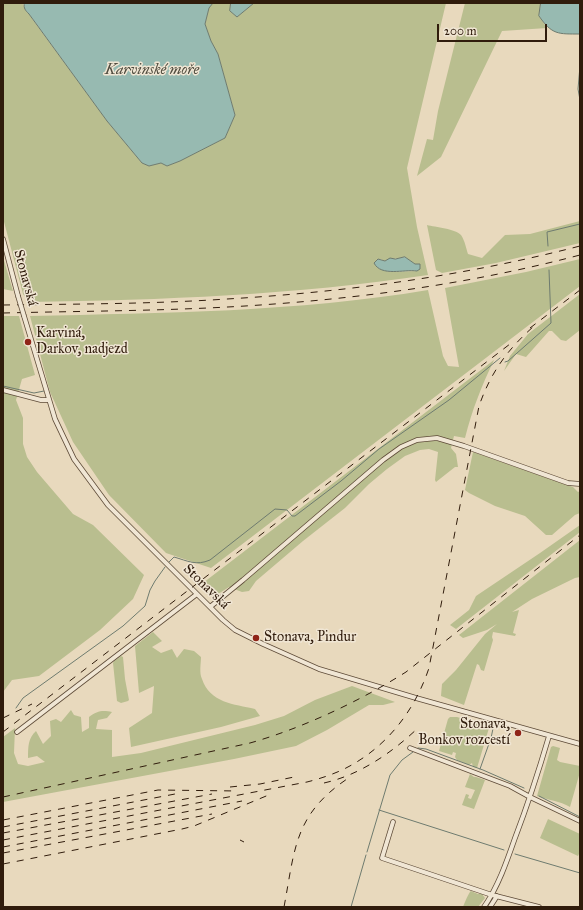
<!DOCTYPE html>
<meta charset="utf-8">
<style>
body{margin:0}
#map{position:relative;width:583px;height:910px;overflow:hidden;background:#e8d9bd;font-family:"IM FELL Great Primer",serif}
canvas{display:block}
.frame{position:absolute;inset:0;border:4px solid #301c0c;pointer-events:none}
.scale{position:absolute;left:437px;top:24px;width:110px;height:18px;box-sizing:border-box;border:2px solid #301c0c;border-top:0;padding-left:5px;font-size:12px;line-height:14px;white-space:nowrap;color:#301c0c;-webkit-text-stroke:3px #f0e6d4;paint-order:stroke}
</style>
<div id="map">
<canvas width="583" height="910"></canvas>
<div class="frame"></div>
<div class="scale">200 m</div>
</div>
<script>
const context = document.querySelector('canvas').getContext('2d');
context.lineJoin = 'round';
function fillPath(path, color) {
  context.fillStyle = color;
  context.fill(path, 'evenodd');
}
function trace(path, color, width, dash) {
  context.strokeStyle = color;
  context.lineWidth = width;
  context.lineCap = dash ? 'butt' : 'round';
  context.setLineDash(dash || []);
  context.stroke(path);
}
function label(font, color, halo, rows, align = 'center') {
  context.font = font + ' "IM FELL Great Primer",serif';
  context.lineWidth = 3;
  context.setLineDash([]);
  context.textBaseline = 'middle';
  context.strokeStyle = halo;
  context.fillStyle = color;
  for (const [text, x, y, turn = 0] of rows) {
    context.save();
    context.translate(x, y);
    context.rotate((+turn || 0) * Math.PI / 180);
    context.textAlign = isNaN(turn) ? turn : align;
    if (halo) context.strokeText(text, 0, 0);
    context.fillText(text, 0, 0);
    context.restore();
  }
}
fillPath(new Path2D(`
 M3 3H22L33 20 107 121 142 163 149 166 161 163 167 166 180 161 225 138 235 115 218 54 211 41 205 24 209 8 213 3H231L230 11 237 17 254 3H446L407 168 417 227 428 275C295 295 163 300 29 302L23 294 3 218ZM405 257 415 264 417 271 390 272 378 268 376 260 380 259 385 261C393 258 397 259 405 257Z
 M465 3H541L539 16 547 28 502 31 441 157 417 176 427 139 433 140 438 111Z
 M580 221V243L496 263 442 273 436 270 427 225C435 227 456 229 461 235 465 241 466 248 468 254L482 258 505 235 530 234Z
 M3 257 13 291 3 289Z
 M580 259V286L211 568 166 553 109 495 73 442 50 392 30 316C163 313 297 312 428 290L443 356 448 366 459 367 445 288 526 272Z
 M580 294V330L566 341 561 340 552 331H549L526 357 516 354 504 371 510 356 528 334Z
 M3 316H19L35 375 22 379 16 400 23 418V444L27 457 37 472 73 514 93 525 144 575 133 599 100 630 39 676 12 680 3 692Z
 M494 360C482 385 472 410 465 438L454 436 451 448 456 454 458 467H455L436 482 435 480 438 452 429 449 420 450 405 456 387 469 369 484 345 508 303 541 256 581 249 591 242 592 229 587 215 596 208 594 199 586Z
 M473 452 573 487 578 492 580 491V513L575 515 552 535H546L525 516 495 506 469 493 465 490Z
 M580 525V532L456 629 450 625 469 610 476 596 540 553Z
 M580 540V577L575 578 532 599 512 612 519 610 513 633 516 634 515 636 493 632 492 637 493 640 484 671 481 670 479 665 477 664 464 705 441 696 442 684 456 670 485 634 497 624 487 630 463 638 459 635Z
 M153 632 162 641 152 647 161 653 172 649 177 658 184 649 194 651 201 657C201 663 199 673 202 679 210 703 234 704 255 709L260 716 221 727 131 747 129 728 152 713 154 686 139 693 135 646Z
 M121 656 123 657 125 679 129 700 128 701 121 703 117 701 113 663 114 661Z
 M352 686 395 702 383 705H369L327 730 296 746 234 759 3 802V737L15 728 14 753 18 764 28 766 45 762 37 756 28 758C28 747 28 738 36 731L43 744 51 736 50 721 56 719 61 722 71 710 74 715 81 717 82 732 89 728V717C97 711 102 710 112 712L107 718 98 720 96 729 112 730V757L141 753 255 725 284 716 315 700Z
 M450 717H457L487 726 489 728 477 768 473 767 472 763 469 765 457 760 455 757 456 753 453 752 452 755 439 751 448 719Z
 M553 746 560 748 557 760 560 762 580 766V772L570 807C560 801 548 800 537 796L551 747Z
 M470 774 474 777H476L485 780 474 809 462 805 466 794 469 795 468 798 471 799 475 790 465 787Z
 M548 819 580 834V852L578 856 540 838Z
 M471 891 478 894H482L485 898 478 907H463C464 904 469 892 471 891Z`), '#b9be8f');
const water = new Path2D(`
 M24 3H213L209 8 205 24 211 41 218 54 235 115 225 138 180 161 167 166 161 163 149 166 142 163 107 121 29 14C25 10 24 9 24 3Z
 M231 3H254L237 17 230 11Z
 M541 3H580V34C558 34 552 35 539 16Z
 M405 257 415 264H420V269L417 271C404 269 381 277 374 263L378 259 385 261 390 258 395 259Z`);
fillPath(water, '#97bab1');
trace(water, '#6e7b6f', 1);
trace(new Path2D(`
 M580 66 578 89 580 100
 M548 246 547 232 580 224
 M505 362 508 361 551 323 549 270
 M3 386 34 393 44 391
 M169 562 174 557C188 561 196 566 210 560L275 509 287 510 292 516H295L341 481 379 449 449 400 500 358
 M16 708 23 698 123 626 145 606 150 590 155 581 165 567
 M418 748 426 749 483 770 524 788
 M480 769 491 738 494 724
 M539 796 580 817
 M379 810 504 850
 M367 852 390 775 402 760 413 752
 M515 854 580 873
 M351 907 366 855`), '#6e7b6f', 1);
const minor = new Path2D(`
 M3 239 18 296
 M24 316 55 419 74 459 108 505 223 620 235 630 263 644 319 669 416 698 580 744
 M3 390 41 400H49
 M210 607 243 580 383 460 401 447 417 440 437 438 464 446 568 483 580 484
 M17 732 197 594
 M410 748 510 786 530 797 580 821
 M393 822 382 858 492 895 539 907
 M484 907C498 887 507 861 515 838 528 804 539 770 549 736
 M490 907 497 896`);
trace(minor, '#5e4b38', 5.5);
trace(minor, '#f0e6d4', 4);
trace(new Path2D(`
 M3 305C78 304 152 304 227 299 346 292 464 276 580 246
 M3 313C84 311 165 311 245 306 358 299 470 284 580 255
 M530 328 580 290
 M3 718 32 704
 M3 732 510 344
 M324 783C360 775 393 752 419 727
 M230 787 260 784 299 776
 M3 797 250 743C303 728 360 701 406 672L580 535
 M3 820 158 790 238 791
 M3 827 175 794
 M3 833 212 794
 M3 840 307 782C319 779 331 775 342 770 384 750 414 713 429 668L479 406C491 372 507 350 534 326
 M240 840 244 842
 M3 847 242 801
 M3 853 212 814
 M3 864 182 829 194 826 271 794
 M284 907C295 849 294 815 347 779`), '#301c0c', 1, [7, 7]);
const minorBridge = new Path2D(`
 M18 296 24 316`);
trace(minorBridge, '#5e4b38', 5.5, []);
trace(minorBridge, '#f0e6d4', 4);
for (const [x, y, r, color] of [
 [28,342,4,"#8f2418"],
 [256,638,4,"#8f2418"],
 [518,733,4,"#8f2418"]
]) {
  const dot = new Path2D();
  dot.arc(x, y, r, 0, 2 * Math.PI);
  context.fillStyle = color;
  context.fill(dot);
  trace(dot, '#f0e6d4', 1.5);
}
label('14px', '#301c0c', '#f0e6d4', [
 ["Stonavská",25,278,75],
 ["Stonavská",206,587,44]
]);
label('14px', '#301c0c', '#f0e6d4', [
 ["Karviná,",36,334],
 ["Darkov, nadjezd",36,350],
 ["Stonava, Pindur",264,638],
 ["Stonava,",510,725,"right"],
 ["Bonkov rozcestí",510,741,"right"]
], 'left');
label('italic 15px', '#4f4b3e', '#f0e6d4', [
 ["Karvinské moře",152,70]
]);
</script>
